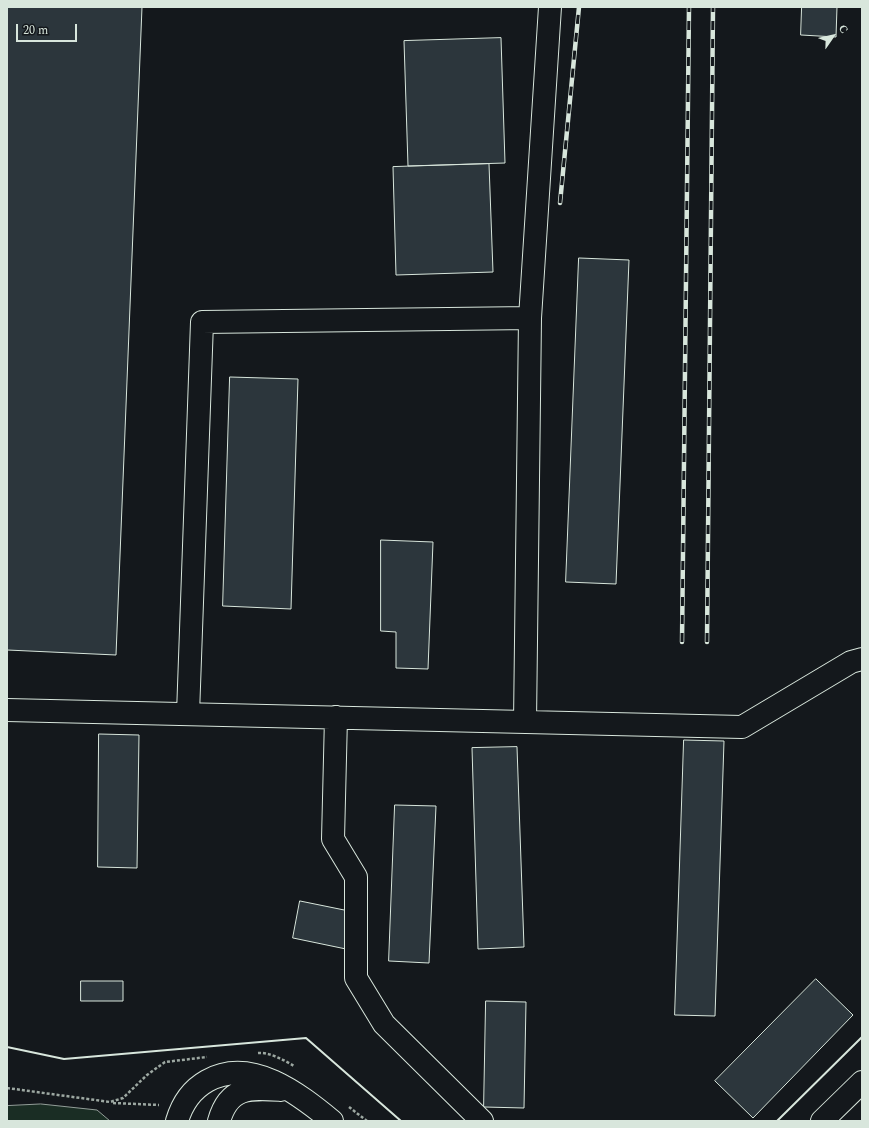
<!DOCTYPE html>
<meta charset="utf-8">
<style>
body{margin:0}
#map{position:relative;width:869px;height:1128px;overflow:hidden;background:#14181c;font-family:Spectral,serif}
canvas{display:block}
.frame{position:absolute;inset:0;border:8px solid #d8e6dc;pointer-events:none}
.north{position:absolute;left:813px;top:16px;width:40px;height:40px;-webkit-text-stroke:3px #14181c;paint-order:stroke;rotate:56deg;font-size:11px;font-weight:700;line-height:16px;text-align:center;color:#d8e6dc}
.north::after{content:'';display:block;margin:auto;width:14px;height:18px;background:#d8e6dc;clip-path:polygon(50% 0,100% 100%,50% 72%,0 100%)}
.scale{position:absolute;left:16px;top:24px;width:61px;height:18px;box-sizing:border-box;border:2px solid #d8e6dc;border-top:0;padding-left:5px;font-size:12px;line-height:14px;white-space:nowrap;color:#d8e6dc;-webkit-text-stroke:3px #14181c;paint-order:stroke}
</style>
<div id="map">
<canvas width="869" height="1128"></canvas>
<div class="frame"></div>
<div class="north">С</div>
<div class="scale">20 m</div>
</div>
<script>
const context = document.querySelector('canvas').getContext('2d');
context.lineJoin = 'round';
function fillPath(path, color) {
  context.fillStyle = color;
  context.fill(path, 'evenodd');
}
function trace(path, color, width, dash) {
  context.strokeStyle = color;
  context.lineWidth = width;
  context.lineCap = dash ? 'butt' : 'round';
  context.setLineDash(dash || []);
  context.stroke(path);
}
const green = new Path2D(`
 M41 1104 97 1110 110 1121H7V1106Z`);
fillPath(green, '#1a2d24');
trace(green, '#939e99', 1);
const building = new Path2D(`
 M7 7H142L116 655 7 650Z
 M802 7H837L836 37 801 35Z
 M501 38 505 163 408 166 404 41Z
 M489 164 493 272 396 275 393 167Z
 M579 258 629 260 616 584 566 582Z
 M230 377 298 379 291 609 223 606Z
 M381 540 433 542 428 669 396 668V632L381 631Z
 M99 734 139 735 137 868 98 867Z
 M684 740 724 741 715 1016 675 1015Z
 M517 747 524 947 478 949 472 748Z
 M395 805 436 806 429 963 389 961Z
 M300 901 354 912 346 949 293 938Z
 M816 979 853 1015 753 1118 715 1081Z
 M81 981H123V1001H81Z
 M486 1001 526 1002 524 1108 484 1107Z`);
fillPath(building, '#2c363c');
trace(building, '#d8e6dc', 1);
const minor = new Path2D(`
 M530 318 550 7
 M7 710 742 727 851 662 862 659
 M188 714 202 322 530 318 525 722
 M336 717 333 839 356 877V978L384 1024 482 1121`);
const major = new Path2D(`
 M177 1121C182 1104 191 1090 207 1081 251 1056 299 1094 332 1121
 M219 1121C229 1086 250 1088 281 1090
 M822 1121 862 1082`);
trace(minor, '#d8e6dc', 24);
trace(major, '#d8e6dc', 24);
trace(new Path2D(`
 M258 1053C269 1052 284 1060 294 1066
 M7 1088 110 1102 123 1098 147 1075 165 1062 207 1057
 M113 1103 159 1105
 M349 1107 367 1121`), '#9da8a2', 2.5, [3, 2]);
trace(minor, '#14181c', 22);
trace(major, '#14181c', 22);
const rail = new Path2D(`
 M560 203 579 7
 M682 642 689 7
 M707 642 713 7`);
trace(rail, '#d8e6dc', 4.5);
trace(rail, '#14181c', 3, [9]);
trace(new Path2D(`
 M7 1047 64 1059 306 1038 401 1121
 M777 1121 862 1037`), '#d8e6dc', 2);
</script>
